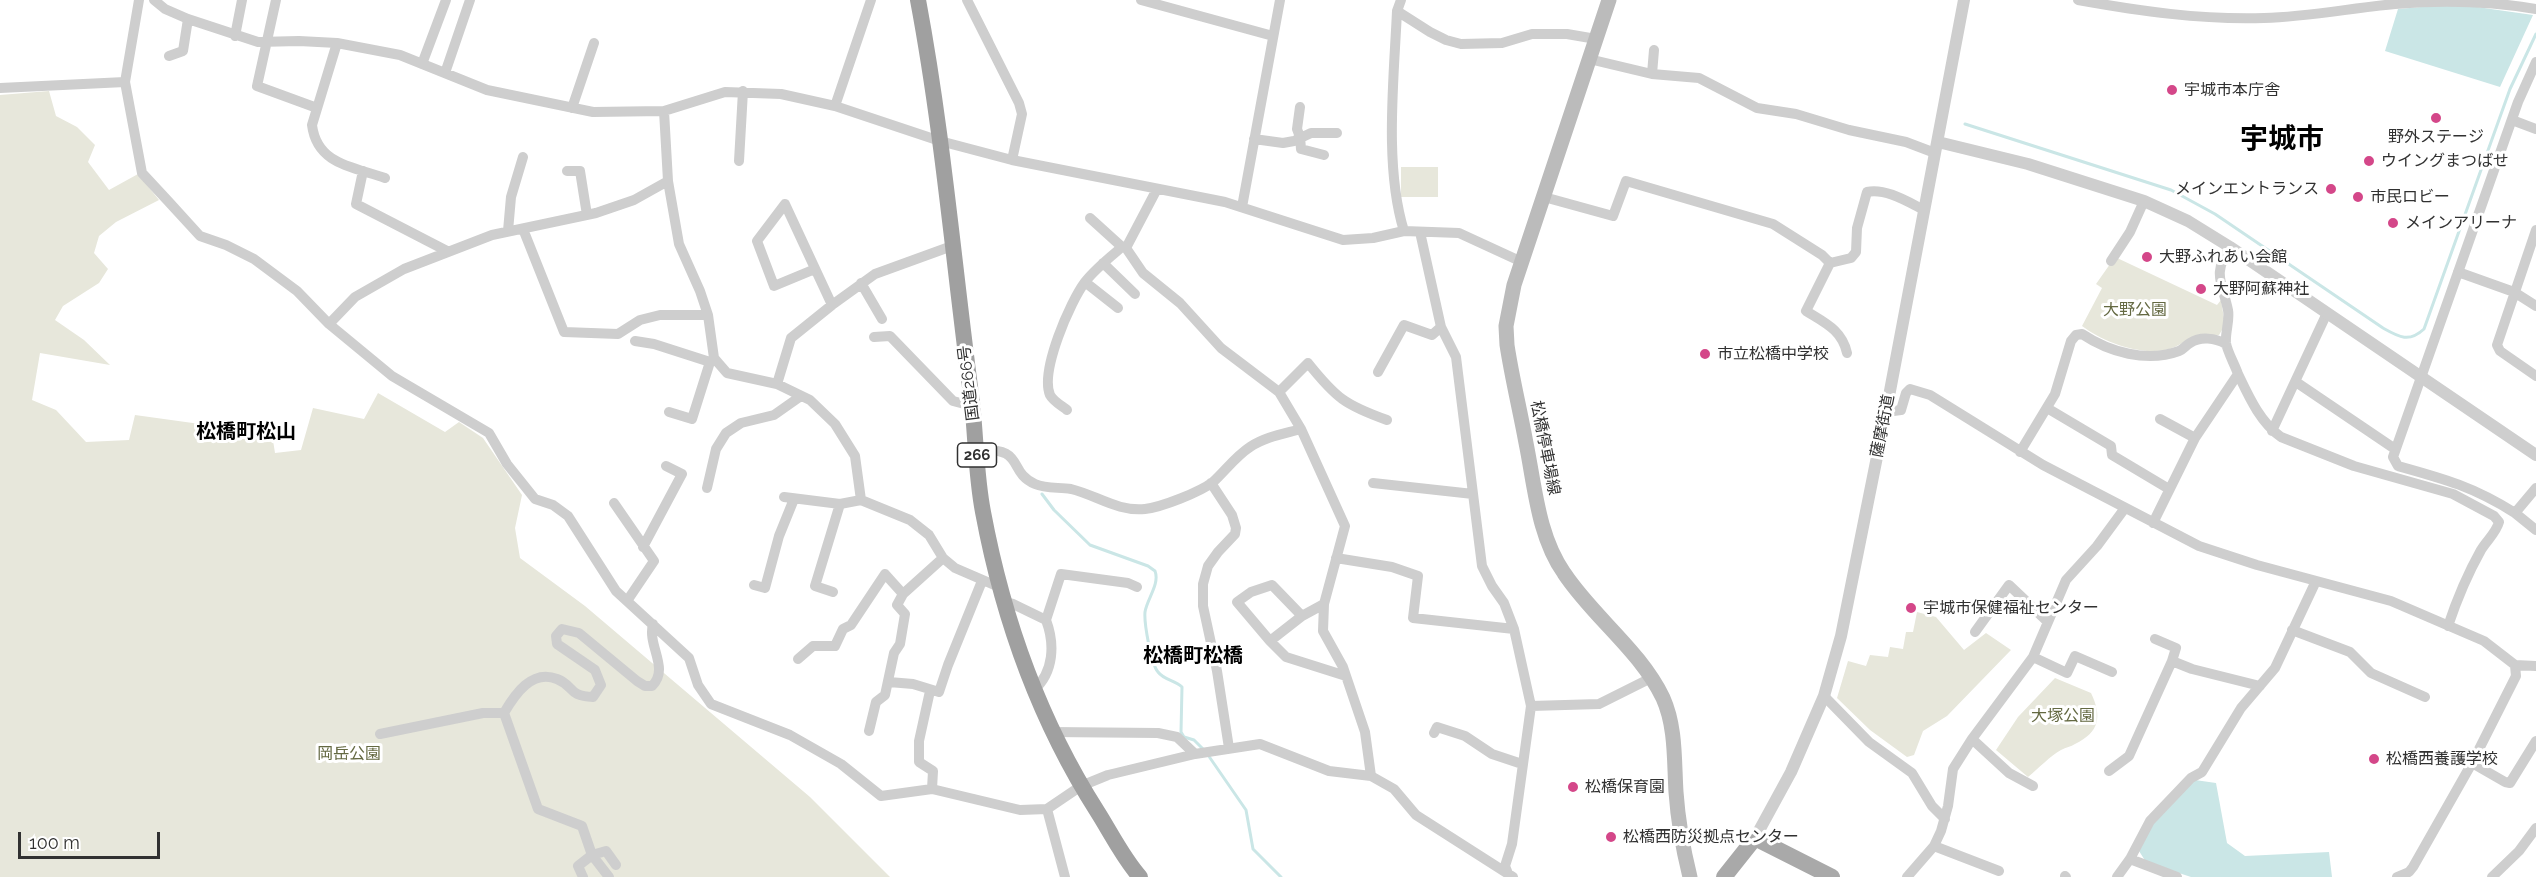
<!DOCTYPE html>
<meta charset="utf-8">
<style>
body{margin:0}
#map{position:relative;width:2536px;height:877px;overflow:hidden;background:#fff;font-family:Raleway,sans-serif}
canvas{display:block}
.scale{position:absolute;left:18px;top:832px;width:142px;height:27px;box-sizing:border-box;border:3px solid #313131;border-top:0;padding-left:8px;font-size:18px;line-height:21px;white-space:nowrap;color:#313131;-webkit-text-stroke:4px #fff;paint-order:stroke}
</style>
<div id="map">
<canvas width="2536" height="877"></canvas>
<div class="scale">100 m</div>
</div>
<script>
const context = document.querySelector('canvas').getContext('2d');
context.lineJoin = 'round';
function fillPath(path, color) {
  context.fillStyle = color;
  context.fill(path, 'evenodd');
}
function trace(path, color, width, dash) {
  context.strokeStyle = color;
  context.lineWidth = width;
  context.lineCap = dash ? 'butt' : 'round';
  context.setLineDash(dash || []);
  context.stroke(path);
}
function label(font, color, halo, rows, align = 'center') {
  context.font = font + ' Raleway,"Noto Sans JP",sans-serif';
  context.lineWidth = 6;
  context.setLineDash([]);
  context.textBaseline = 'middle';
  context.strokeStyle = halo;
  context.fillStyle = color;
  for (const [text, x, y, turn = 0] of rows) {
    context.save();
    context.translate(x, y);
    context.rotate((+turn || 0) * Math.PI / 180);
    context.textAlign = isNaN(turn) ? turn : align;
    if (halo) context.strokeText(text, 0, 0);
    context.fillText(text, 0, 0);
    context.restore();
  }
}
fillPath(new Path2D(`
 M49 91 56 116 77 127 95 145 88 162 109 190 138 174 159 200 116 222 99 236 94 253 108 269 99 283 63 306 55 320 84 340 110 365 40 353 32 400 56 410 86 442 129 440 135 415 272 434 275 453 301 450 313 408 364 419 378 393 445 432 459 422 483 438 522 495 515 528 520 558 585 606 810 797 890 877H0V95Z
 M1401 167H1438V197H1401Z
 M2115 257 2217 305 2221 300 2225 325 2219 335 2182 343C2154 362 2106 344 2082 326L2102 288 2096 284Z
 M1917 612 1936 617 1964 650 1986 633 2011 650 1947 716 1923 731 1914 755 1907 757 1870 730 1837 698 1848 661 1866 666 1870 655 1888 657 1890 647 1903 649 1906 632H1913Z
 M2055 678 2091 693C2102 716 2100 732 2075 744 2071 747 2066 747 2061 750 2050 756 2039 768 2028 777L1996 750 2018 717Z`), '#e7e7db');
fillPath(new Path2D(`
 M2433 6H2470L2533 15 2500 87 2385 51 2398 9Z
 M2195 780 2216 783 2227 843 2245 856 2329 852 2332 877H2191L2146 862 2139 851 2149 827Z`), '#cae6e6');
trace(new Path2D(`
 M1965 124 2171 190 2215 214 2383 328C2399 337 2409 343 2424 329L2510 89 2536 34
 M1042 494 1054 510 1090 545 1148 566 1155 571C1160 584 1147 599 1145 612 1144 623 1151 664 1158 672 1164 680 1175 680 1182 687L1181 732 1184 737 1194 740 1204 750
 M1208 755 1246 810 1253 849 1281 877`), '#cae6e6', 3);
trace(new Path2D(`
 M139 0 125 82 142 173 168 201 200 236 226 245 254 259 297 291 329 324 392 376 489 433 507 464 535 499 553 505 568 516 616 591 689 658 698 685 711 704 790 735 841 764 881 796 932 789 1020 810 1047 809 1081 786 1108 775 1195 754 1260 744 1329 771 1371 776 1394 789 1416 815 1513 877
 M154 0 165 9 188 19 258 42 299 41 337 43 400 55 487 90 593 112 664 111 725 92 781 94 835 106 940 141 1012 160 1225 202 1343 240 1373 238 1404 231 1459 233 1522 262
 M276 0 257 86 317 108
 M967 0 1019 103 1022 114 1012 160
 M1141 0 1273 36
 M1401 0 1397 11C1394 78 1384 167 1404 231
 M2078 0C2140 11 2200 20 2264 18 2308 17 2351 8 2395 4 2442 0 2489 1 2536 9
 M1397 11 1430 32 1446 40 1461 44 1502 43 1532 34H1567L1596 39
 M235 36 242 0
 M337 43 312 125C317 165 354 167 385 178
 M169 56 183 51 188 19
 M1589 59 1652 74 1699 78 1757 108 1796 114 1849 130 1906 142 1935 153
 M2536 62 2518 102 2393 457 2398 466C2445 479 2474 487 2515 513L2536 488
 M422 64 446 0
 M445 73 470 0
 M1652 74 1654 50
 M0 88 125 82
 M835 106 871 0
 M1300 107 1297 129 1300 137 1301 149 1324 155
 M572 108 594 43
 M664 111 668 181 679 244 700 291 708 315 714 358 727 373 777 384 810 400 835 424 855 456 861 500 910 520 929 535 943 558 955 568 999 587
 M2512 120 2536 129
 M1254 139 1283 143 1294 141 1311 133H1337
 M739 161 743 91
 M363 171 356 204 447 251
 M567 171H580L587 215
 M1157 189 1126 248 1143 273 1180 303 1221 348 1279 392 1301 429 1345 526 1324 604 1323 631 1343 667 1365 732 1371 776
 M1544 197 1613 216 1626 181 1773 224 1822 255 1830 263 1806 311C1825 323 1842 330 1847 353
 M1242 207 1280 0
 M1090 218 1122 247 1126 248
 M523 229 564 332 618 334 640 320 660 315H708
 M2536 230 2497 345 2500 351 2536 376
 M508 231 511 197 523 157
 M1420 232 1441 327 1456 357 1482 566 1492 586 1504 603 1514 629 1531 706 1512 844 1505 866 1509 876
 M2111 261 2130 232 2144 201
 M1103 263 1135 294
 M1830 263 1851 258 1856 252 1857 228 1867 192C1886 188 1908 202 1924 210
 M815 269 774 286 757 241 785 204 832 305
 M2458 272 2514 292 2536 306
 M1085 282 1118 308
 M861 283 882 319
 M329 324 355 297 404 269 492 235 596 213 634 200 668 181
 M874 337 890 336 953 401 972 406
 M635 341 654 344 710 362
 M1378 372 1404 325 1432 335 1441 327
 M2238 374C2249 397 2260 422 2281 437L2354 466 2453 494 2494 516 2499 522C2496 533 2487 540 2481 550 2467 575 2457 599 2448 626
 M2296 382 2395 449
 M777 384 791 338 832 305 875 274 952 246
 M1279 392 1308 363C1336 398 1345 405 1387 420
 M2047 408 2111 446 2112 455 2169 489
 M1067 410C1062 406 1053 401 1050 395 1040 371 1070 302 1085 282 1095 269 1109 258 1122 247
 M669 412 692 419 710 362 714 358
 M1886 412 1901 410 1906 393 1910 389 1930 395 2043 465 2199 546 2257 565 2391 601 2484 641 2515 665 2536 666
 M2160 419 2195 438
 M2272 431 2327 313
 M976 450C1027 447 1006 471 1035 484 1046 489 1059 487 1071 489 1096 495 1118 512 1145 509 1162 507 1200 492 1213 482 1225 471 1236 456 1250 447 1265 437 1283 434 1301 429
 M2020 452 2055 394 2071 341 2076 335 2082 334C2109 352 2147 363 2179 351 2184 349 2186 345 2190 343 2201 336 2215 338 2226 344
 M1211 483 1232 515 1236 528 1235 534 1218 552 1208 566 1203 584V606L1217 671 1229 748
 M1373 483 1473 494
 M707 488 716 449 726 433 741 423 774 415 801 396
 M784 497 840 504 861 500
 M614 503 654 561 627 601
 M2515 513 2536 530
 M2153 523 2195 438 2238 374C2235 365 2227 351 2226 343 2225 332 2230 321 2228 310 2222 282 2212 274 2230 247
 M643 547 682 474 666 466
 M1336 558 1392 567 1418 576 1413 618 1514 629
 M754 585 765 588 779 536 794 499
 M833 592 815 586 840 504
 M1004 602 1013 604 1046 620 1061 574 1128 583 1137 587
 M1324 604 1302 616 1270 641 1286 657 1346 676
 M2292 630 2350 652 2371 673 2425 697
 M1975 632 2009 585 2048 622
 M2155 639 2176 648 2172 661
 M1270 641 1237 602 1251 592 1272 585 1302 616
 M2033 657 2067 673 2075 656 2112 672
 M798 659 813 646H835L843 629 851 625 885 574 903 594 943 558
 M889 682 913 684 939 692 948 665 982 581
 M1034 690C1054 672 1055 644 1046 620
 M930 691 919 741V762L933 771 932 789
 M1824 696 1869 742 1912 773 1932 806 1945 819
 M1531 706 1599 704 1651 678
 M504 713C515 694 532 669 557 679 575 686 567 696 593 697L601 685 595 670 557 644 556 636 562 629 579 633 637 681 645 686H652C670 668 647 646 653 624
 M869 731 876 702 885 695 894 653 900 644 905 614 897 605 903 594
 M1051 732 1158 733 1177 737 1195 754
 M1434 733 1437 727 1465 736 1492 754 1522 764
 M380 734 483 713H504L538 809 582 826 592 855 609 877
 M1972 739 2009 773 2033 786
 M2472 763 2505 782 2510 783 2536 741
 M2109 771 2129 756 2172 661 2192 669 2260 686
 M1047 809 1065 877
 M1934 846 1999 871
 M2130 859 2177 877
 M2065 876 2066 877
 M583 877 578 866 592 855 606 851 616 865
 M1907 877 1934 846 1941 831 1948 806 1953 769 1972 739 2033 657 2066 580 2097 546 2125 508
 M2117 877 2130 859 2150 821 2191 778 2202 772 2241 708 2275 668 2316 581
 M2397 877 2409 872 2413 867 2472 763 2516 676 2515 665
 M2492 877 2519 851 2536 828`), '#cecece', 10);
trace(new Path2D(`
 M1938 142 2028 164 2144 201 2188 221 2230 247 2536 455
 M1755 838 1791 772 1824 696 1841 636 1886 412 1964 0`), '#cecece', 12);
trace(new Path2D(`
 M1609 0 1514 285 1506 326 1507 345C1512 378 1520 410 1526 443 1535 487 1538 536 1564 573 1593 617 1640 650 1663 698 1676 727 1674 760 1676 792 1678 821 1683 849 1690 877`), '#bbb', 15);
trace(new Path2D(`
 M1724 877 1755 838 1832 877`), '#a9a9a9', 16);
trace(new Path2D(`
 M918 0C943 133 954 268 972 402 976 439 976 476 983 512 1003 619 1039 720 1097 811 1111 833 1123 858 1140 877`), '#a0a0a0', 16);
for (const [x, y, r, color] of [
 [2172,90,6,"#d44789"],
 [2436,118,6,"#d44789"],
 [2369,161,6,"#d44789"],
 [2331,189,6,"#d44789"],
 [2358,197,6,"#d44789"],
 [2393,223,6,"#d44789"],
 [2147,257,6,"#d44789"],
 [2201,289,6,"#d44789"],
 [1705,354,6,"#d44789"],
 [1911,608,6,"#d44789"],
 [2374,759,6,"#d44789"],
 [1573,787,6,"#d44789"],
 [1611,837,6,"#d44789"]
]) {
  const dot = new Path2D();
  dot.arc(x, y, r, 0, 2 * Math.PI);
  context.fillStyle = color;
  context.fill(dot);
  trace(dot, '#fff', 2);
}
for (const [x, y, w] of [
 [977,455,39]
]) {
  const box = new Path2D();
  box.roundRect(x - w / 2, y - 12, w, 24, 4.5);
  context.fillStyle = '#fff';
  context.fill(box);
  trace(box, '#313131', 1.5);
}
label('bold 15px', '#313131', null, [
 ["266",977,455]
]);
label('16px', '#313131', '#fff', [
 ["宇城市本庁舎",2184,90],
 ["野外ステージ",2436,137,"center"],
 ["ウイングまつばせ",2381,161],
 ["メインエントランス",2319,189,"right"],
 ["市民ロビー",2370,197],
 ["メインアリーナ",2405,223],
 ["大野ふれあい会館",2159,257],
 ["大野阿蘇神社",2213,289],
 ["市立松橋中学校",1717,354],
 ["宇城市保健福祉センター",1923,608],
 ["松橋西養護学校",2386,759],
 ["松橋保育園",1585,787],
 ["松橋西防災拠点センター",1623,837]
], 'left');
label('16px', '#646942', '#fff', [
 ["大野公園",2135,310],
 ["大塚公園",2063,716],
 ["岡岳公園",349,754]
]);
label('16px', '#313131', '#fff', [
 ["国道266号",969,383,-97],
 ["薩摩街道",1883,426,-79],
 ["松橋停車場線",1545,448,79]
]);
label('bold 20px', '#000', '#fff', [
 ["松橋町松山",246,432],
 ["松橋町松橋",1193,656]
]);
label('bold 28px', '#000', '#fff', [
 ["宇城市",2282,140]
]);
</script>
